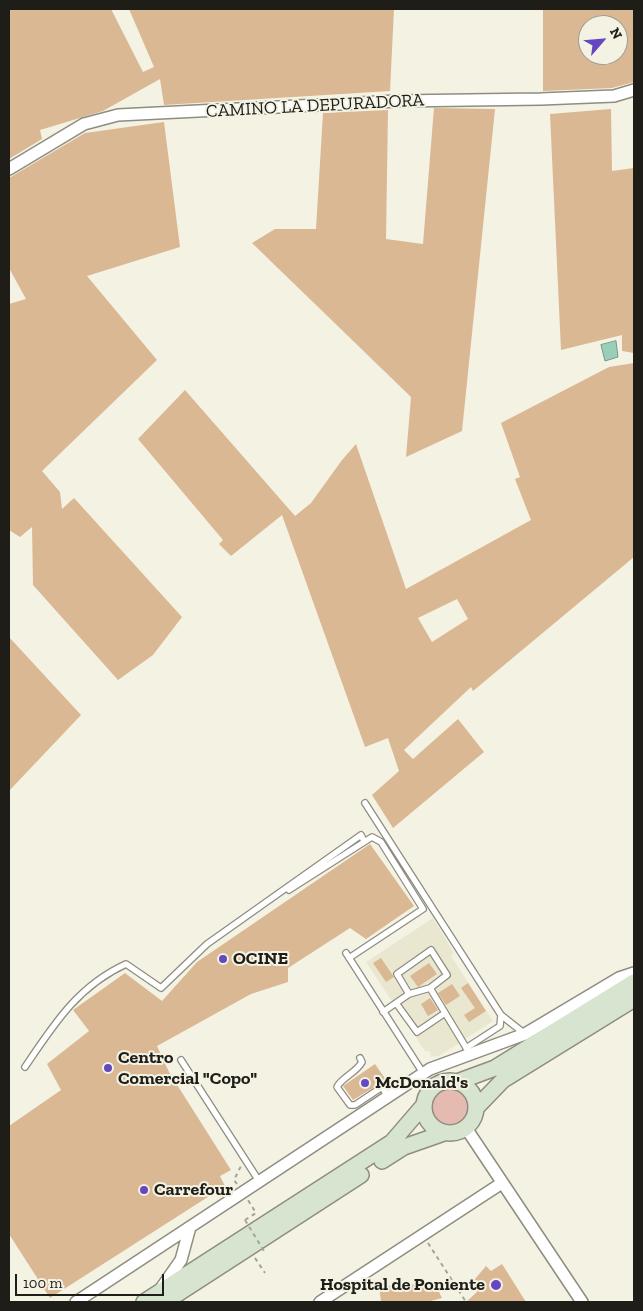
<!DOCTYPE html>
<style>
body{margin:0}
#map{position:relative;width:643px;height:1311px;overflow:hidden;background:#f3f2e3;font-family:"Zilla Slab",serif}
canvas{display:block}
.frame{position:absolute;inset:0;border:10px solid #1e1d18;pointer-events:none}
.north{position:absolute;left:578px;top:15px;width:50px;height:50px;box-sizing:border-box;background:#f3f2e3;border:1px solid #9e9d92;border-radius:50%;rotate:63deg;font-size:14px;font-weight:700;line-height:20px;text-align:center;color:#1e1d18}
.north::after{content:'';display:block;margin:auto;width:18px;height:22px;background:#6548c1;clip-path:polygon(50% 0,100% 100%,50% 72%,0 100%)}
.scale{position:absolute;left:15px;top:1274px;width:149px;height:22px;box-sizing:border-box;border:2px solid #1e1d18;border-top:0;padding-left:6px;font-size:15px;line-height:18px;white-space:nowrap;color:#1e1d18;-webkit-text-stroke:4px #f3f2e3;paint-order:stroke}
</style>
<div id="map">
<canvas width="643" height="1311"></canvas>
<div class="frame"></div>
<div class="north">N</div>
<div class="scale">100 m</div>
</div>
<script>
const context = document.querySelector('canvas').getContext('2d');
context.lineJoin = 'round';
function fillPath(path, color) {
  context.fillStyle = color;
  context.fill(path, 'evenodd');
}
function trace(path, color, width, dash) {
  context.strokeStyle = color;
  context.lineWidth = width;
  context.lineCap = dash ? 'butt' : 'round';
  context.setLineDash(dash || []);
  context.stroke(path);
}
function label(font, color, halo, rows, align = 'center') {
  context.font = font + ' "Zilla Slab",serif';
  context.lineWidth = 4;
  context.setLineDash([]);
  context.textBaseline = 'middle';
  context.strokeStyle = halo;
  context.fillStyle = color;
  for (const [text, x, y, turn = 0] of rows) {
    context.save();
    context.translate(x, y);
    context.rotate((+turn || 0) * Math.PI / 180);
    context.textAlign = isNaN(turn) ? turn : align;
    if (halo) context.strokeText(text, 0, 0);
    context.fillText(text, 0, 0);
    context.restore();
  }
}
fillPath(new Path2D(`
 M433 918 454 953 451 956 493 1021 439 1056 430 1057 431 1052 425 1051 366 962Z`), '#eae7d1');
fillPath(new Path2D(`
 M427 1107a22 22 0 1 1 44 0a22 22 0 1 1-44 0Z`), '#e5bab1');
const water = new Path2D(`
 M616 341 618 357 605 361 601 345Z`);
fillPath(water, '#98ceba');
trace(water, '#739989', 1);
fillPath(new Path2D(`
 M9 9H111L143 72 154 67 129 9H394L390 91 164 105 160 79 103 111 40 130 42 139 9 159Z
 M543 9H634V82L612 88 543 91ZM588 25H618V55H588Z
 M434 108 495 109 462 431 406 457 411 397 252 243 275 229H316L323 113 388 110 386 239 423 244Z
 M611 109 612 171 634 168V353L622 351V335L561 350 550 114Z
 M164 122 180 247 87 276 157 360 42 471 60 492 62 509 74 498 182 617 153 655 118 680 33 585 32 527 20 537 9 530V304L26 299 9 268V178L85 133Z
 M634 363V557L473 691 471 687 404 750 413 759 458 719 484 752 393 828 372 795 399 771 388 738 365 747 282 515 231 556 219 544 223 540 138 439 185 390 295 516 311 503 342 460 356 444 406 589 531 520 515 479 520 477 501 423 609 367ZM457 599 468 619 432 642 418 618Z
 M9 637 81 715 9 791Z
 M370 844 414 906 366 939 350 928 288 968V982L251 994 157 1046 169 1072 231 1170 220 1176 225 1186 50 1298 9 1234V1126L61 1090 47 1064 89 1031 73 1010 125 973 162 1001 197 962Z
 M381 958 394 977 386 982 373 963Z
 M429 963 437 974 418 987 410 976Z
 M468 983 486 1011 469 1022 464 1015 475 1008 461 988Z
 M452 984 460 996 446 1005 438 993Z
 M430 998 438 1010 428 1016 421 1004Z
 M375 1064 386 1080 353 1100 343 1086Z
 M502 1264 526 1302H466L477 1292 475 1279 486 1266 491 1271Z
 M435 1284 442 1298 427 1302H381L379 1286Z`), '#dbb894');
const lane = new Path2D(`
 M365 803 501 1015 525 1034
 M289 890 372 837 381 842 423 909 349 958
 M346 953 423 1073
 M430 988 470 1054
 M396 1003 417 1032 445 1013
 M383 1012 409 994 430 988 447 975 431 950 397 974 409 994
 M466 1048 500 1026 501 1015
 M360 1058 362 1062C356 1073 342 1077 337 1087L350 1105H355L382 1087 388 1097
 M181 1060 259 1181
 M25 1067C54 1024 78 986 126 964L161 988 207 944 361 835 363 839`);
const street = new Path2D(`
 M9 169 84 124 118 115 398 101 541 99 614 96 634 90
 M466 1128 582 1302
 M160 1290 181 1260 190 1227
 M76 1302 430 1069 525 1034 619 978 634 973
 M320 1302 502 1183`);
const secondary = new Path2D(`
 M424 1107a26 26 0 1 1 52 0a26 26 0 1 1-52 0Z
 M457 1082 495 1068 634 982
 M476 1108 503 1080 634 999
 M382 1161 404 1147 444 1133
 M144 1302 392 1142 423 1106
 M165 1302 361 1175`);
trace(lane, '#8e8d80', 8);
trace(street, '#8e8d80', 14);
trace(secondary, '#8e8d80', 18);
trace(new Path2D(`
 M237 1184 234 1180 241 1166
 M245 1220 256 1213 248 1200
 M428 1243 466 1302
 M255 1258 265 1273`), '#a5a499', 2, [4, 4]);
trace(lane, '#fff', 5.5);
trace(street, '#fff', 11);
trace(secondary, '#d7e5d0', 15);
trace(new Path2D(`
 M245 1220 264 1251`), '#a5a499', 2, [4, 4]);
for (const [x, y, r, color] of [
 [223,959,5,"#6548c1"],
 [108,1068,5,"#6548c1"],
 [365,1083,5,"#6548c1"],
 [144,1190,5,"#6548c1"],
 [496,1285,6,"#6548c1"]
]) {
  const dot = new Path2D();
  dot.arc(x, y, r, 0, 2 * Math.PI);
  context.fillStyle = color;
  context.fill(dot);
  trace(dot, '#f3f2e3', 2);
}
label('18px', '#1e1d18', '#f3f2e3', [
 ["CAMINO LA DEPURADORA",315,106,-3]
]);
label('bold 18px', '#1e1d18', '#f3f2e3', [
 ["OCINE",233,959],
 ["Centro",118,1058],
 ["Comercial \"Copo\"",118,1079],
 ["McDonald's",375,1083],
 ["Carrefour",154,1190],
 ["Hospital de Poniente",485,1285,"right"]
], 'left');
</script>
